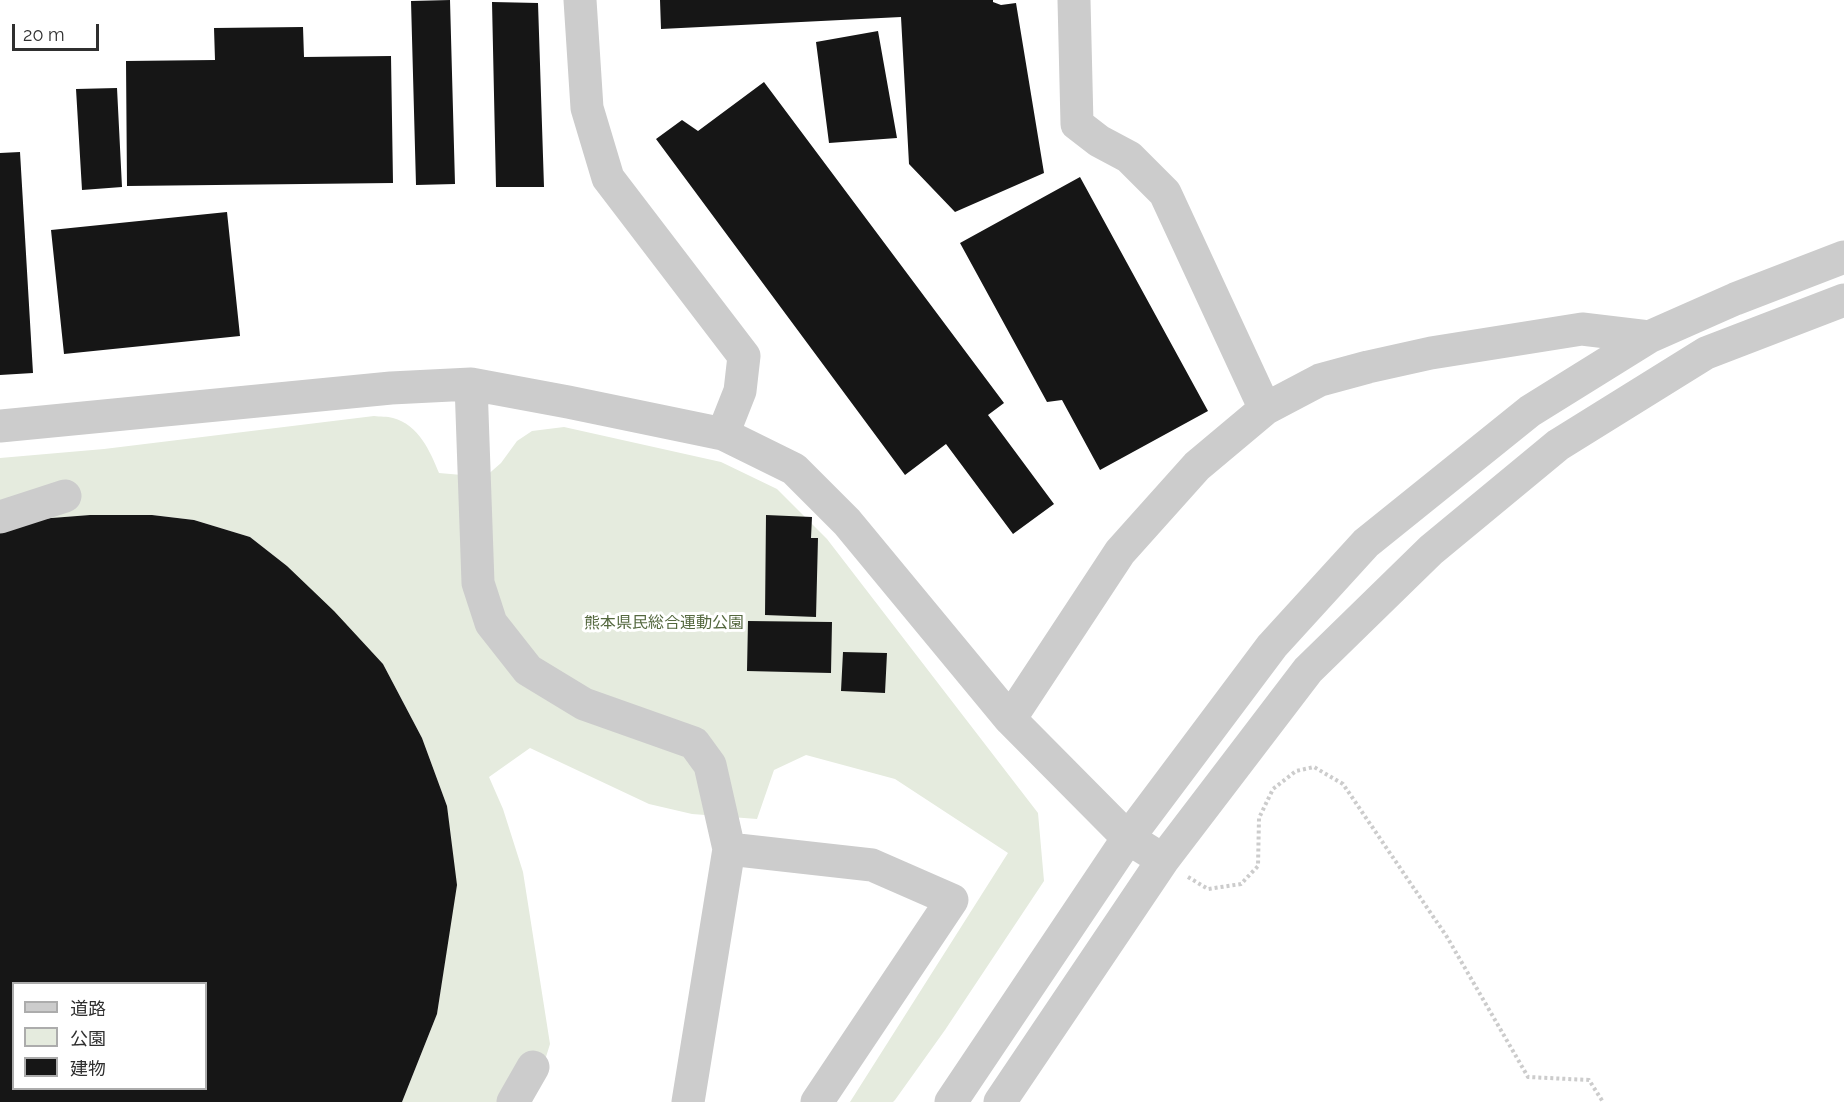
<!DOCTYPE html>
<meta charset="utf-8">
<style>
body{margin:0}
#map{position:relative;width:1844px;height:1102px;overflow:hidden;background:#fff;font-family:Raleway,"Noto Sans JP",sans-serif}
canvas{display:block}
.legend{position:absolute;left:12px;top:982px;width:195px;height:108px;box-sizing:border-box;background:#fff;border:2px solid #acacac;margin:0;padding:8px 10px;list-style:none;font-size:18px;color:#2f2f2f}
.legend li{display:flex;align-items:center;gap:12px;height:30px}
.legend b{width:30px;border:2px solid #acacac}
.scale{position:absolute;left:12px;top:24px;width:87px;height:27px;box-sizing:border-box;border:3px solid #2f2f2f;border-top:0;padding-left:8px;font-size:18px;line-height:21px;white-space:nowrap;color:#2f2f2f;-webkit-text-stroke:4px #fff;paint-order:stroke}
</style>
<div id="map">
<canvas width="1844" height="1102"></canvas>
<ul class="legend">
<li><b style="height:8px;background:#ccc"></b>道路</li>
<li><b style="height:16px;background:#e5ebde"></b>公園</li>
<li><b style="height:16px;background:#161616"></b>建物</li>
</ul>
<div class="scale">20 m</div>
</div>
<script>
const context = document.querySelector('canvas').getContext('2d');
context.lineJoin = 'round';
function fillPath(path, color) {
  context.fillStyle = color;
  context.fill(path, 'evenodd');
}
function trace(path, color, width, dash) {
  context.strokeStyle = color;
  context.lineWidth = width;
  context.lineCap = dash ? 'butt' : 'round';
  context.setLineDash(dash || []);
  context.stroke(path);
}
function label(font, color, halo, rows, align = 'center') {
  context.font = font + ' Raleway,"Noto Sans JP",sans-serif';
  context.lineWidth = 6;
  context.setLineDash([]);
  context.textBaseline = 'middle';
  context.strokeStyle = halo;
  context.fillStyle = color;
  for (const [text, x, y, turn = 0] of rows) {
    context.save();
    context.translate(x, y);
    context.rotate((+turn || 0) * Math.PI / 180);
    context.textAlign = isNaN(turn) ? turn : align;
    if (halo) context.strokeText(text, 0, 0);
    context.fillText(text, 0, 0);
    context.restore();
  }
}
fillPath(new Path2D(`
 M374 416C380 417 387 416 393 418 419 425 430 451 439 473L485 477 501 463 517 441 532 431 564 427 721 462 777 489 827 539 1038 813 1044 881 945 1030 895 1100 893 1102H850L1008 853 895 779 806 755 774 770 757 819 692 814 649 804 530 748 489 777 503 809 523 872 550 1044 532 1102H402L437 1014 447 946V806L422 738 383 664 287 566 250 537 194 520 152 515H90L26 520 0 530V458L104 449Z`), '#e5ebde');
fillPath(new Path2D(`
 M450 0 455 184 416 185 411 1Z
 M660 0H993V2L1001 5 1016 3 1044 173 955 212 909 164 901 17 661 29Z
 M492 2 538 3 544 187H496Z
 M303 27 304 57 391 56 393 183 127 186 126 61 215 60 214 28Z
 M878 31 897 138 829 143 816 42Z
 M764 82 1004 403 988 415 1054 504 1013 534 946 444 905 475 656 139 682 120 698 131Z
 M117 88 122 187 82 190 76 89Z
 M20 152 33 373 0 375V153Z
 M1080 177 1208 411 1100 470 1062 400 1047 402 960 243Z
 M227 212 240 336 64 354 51 230Z
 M90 515H152L194 520 250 537 287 566 334 611 383 664 422 738 447 806 457 885 437 1014 402 1102H0V530L26 520ZM14 984H206V1088H14Z
 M766 515 812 517 811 538H818L816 617 765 615Z
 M748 621 832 622 831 673 747 671Z
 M843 652 887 653 885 693 841 691Z`), '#161616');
trace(new Path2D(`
 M1188 877 1208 889 1241 884 1258 866 1259 818 1273 789 1296 771 1314 767 1343 784 1447 937 1528 1077 1589 1080 1603 1102`), '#ccc', 4, [3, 3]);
trace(new Path2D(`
 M580 0 587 108 608 178 744 356 740 391 723 434
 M1074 0 1077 124 1099 141 1129 157 1165 193 1265 409
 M471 384 478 583 491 623 528 670 584 704 694 743 710 765 729 849
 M0 426 391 388 471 384 568 402 723 434 794 469 847 522 1010 719 1128 838 1163 860
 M0 517 65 496
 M1010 719 1120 552 1197 466 1265 409 1320 380 1368 367 1431 353 1582 329 1649 337
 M513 1102 533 1067
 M688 1102 729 849 872 865 952 900 817 1102
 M951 1102 1128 838 1272 646 1366 543 1530 411 1649 337 1735 299 1844 257
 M1000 1102 1163 860 1308 670 1431 550 1558 445 1706 353 1844 300`), '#ccc', 33);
label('16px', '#54683f', '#fff', [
 ["熊本県民総合運動公園",664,623]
]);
</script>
